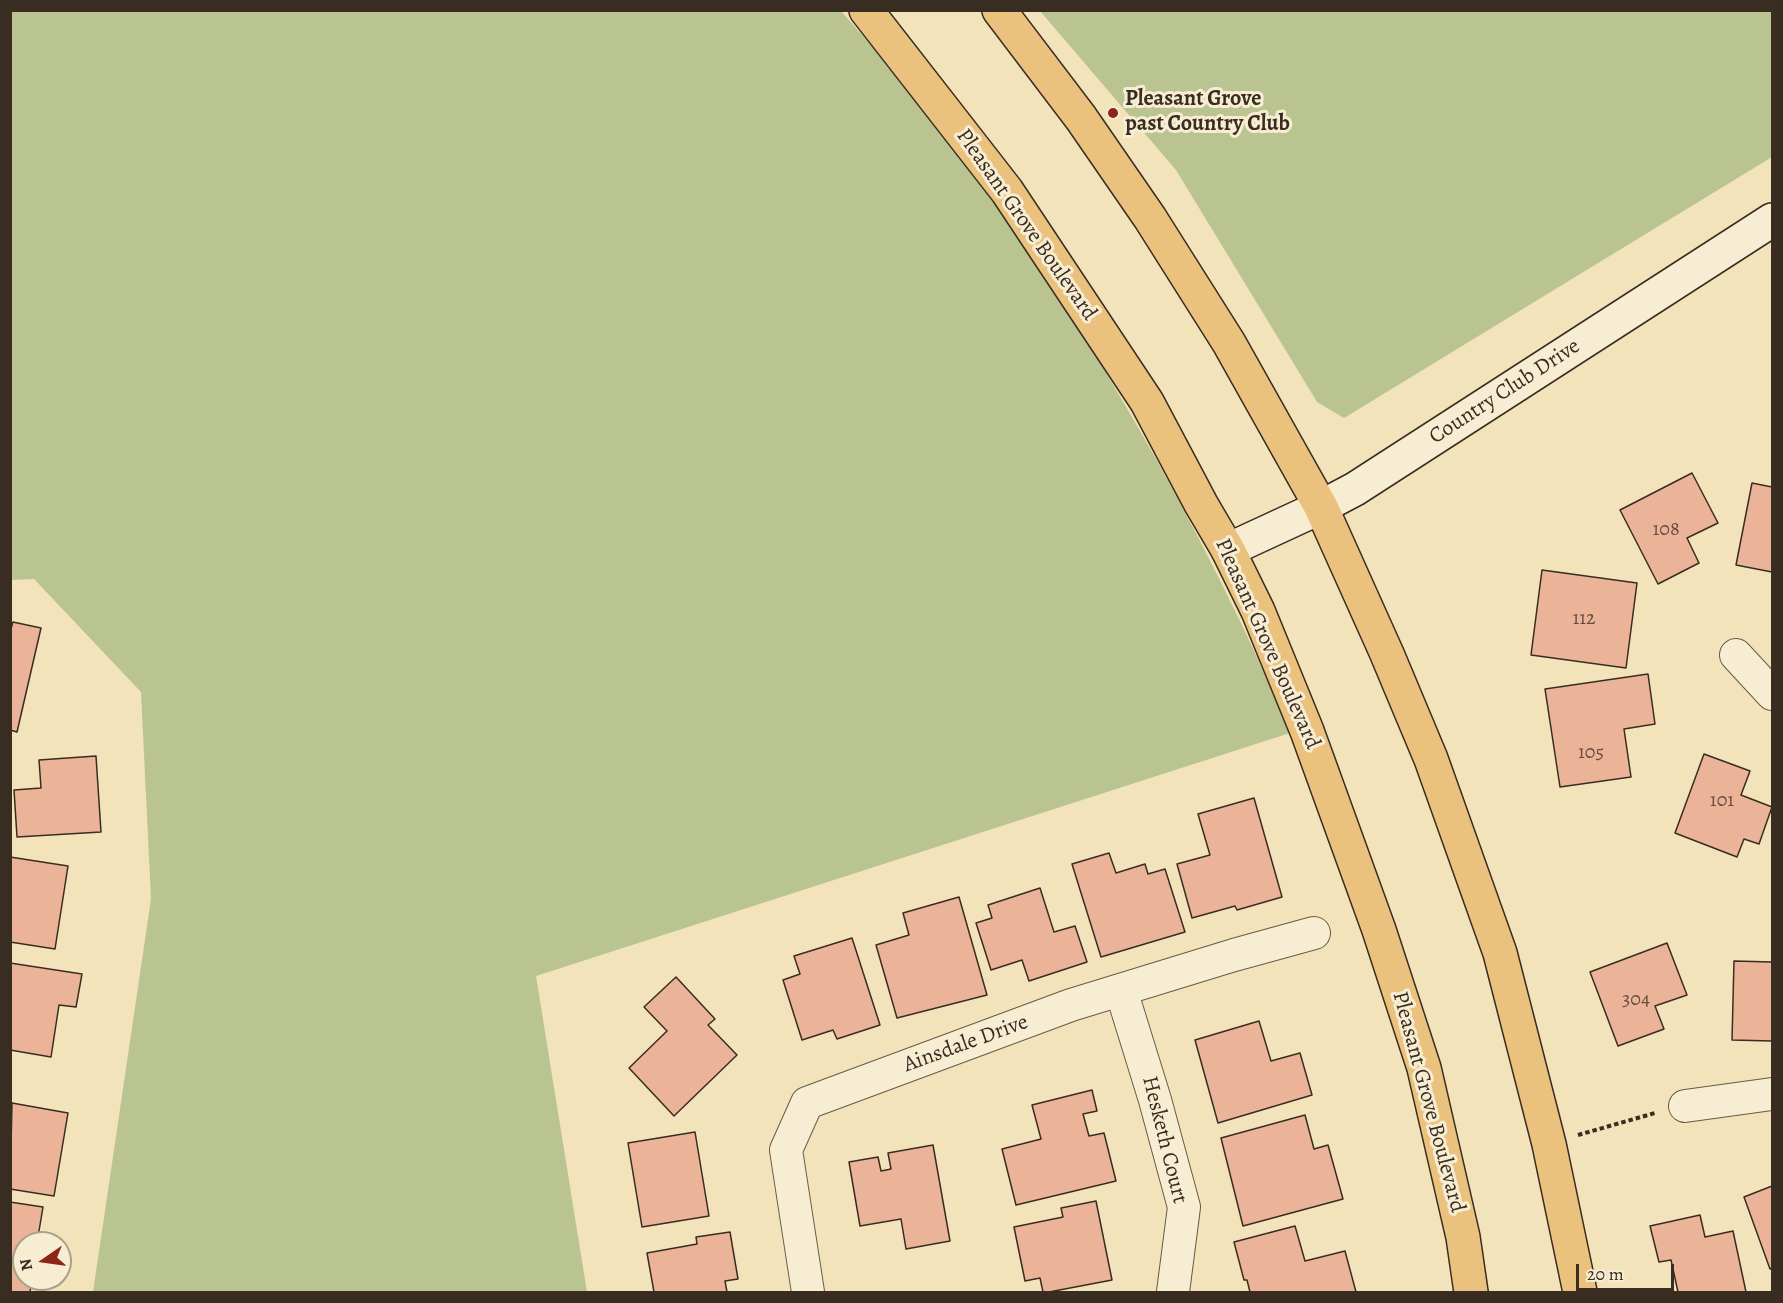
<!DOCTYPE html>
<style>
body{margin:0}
#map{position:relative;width:1783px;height:1303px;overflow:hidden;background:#f3e3ba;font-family:Alegreya,serif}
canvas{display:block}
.frame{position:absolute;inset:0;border:12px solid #392c21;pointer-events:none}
.north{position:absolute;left:12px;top:1231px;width:60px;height:60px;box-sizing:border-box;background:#f7edd2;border:2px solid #aba08b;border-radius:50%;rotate:257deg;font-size:16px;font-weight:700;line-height:24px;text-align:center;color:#392c21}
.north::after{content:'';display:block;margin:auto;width:21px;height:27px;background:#8f2418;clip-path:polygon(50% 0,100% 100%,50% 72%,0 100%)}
.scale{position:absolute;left:1576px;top:1264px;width:98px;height:27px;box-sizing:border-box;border:3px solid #392c21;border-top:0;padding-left:8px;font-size:18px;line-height:21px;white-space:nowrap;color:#392c21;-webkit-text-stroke:4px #f7edd2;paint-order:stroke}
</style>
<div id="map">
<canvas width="1783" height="1303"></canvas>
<div class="frame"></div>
<div class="north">N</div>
<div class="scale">20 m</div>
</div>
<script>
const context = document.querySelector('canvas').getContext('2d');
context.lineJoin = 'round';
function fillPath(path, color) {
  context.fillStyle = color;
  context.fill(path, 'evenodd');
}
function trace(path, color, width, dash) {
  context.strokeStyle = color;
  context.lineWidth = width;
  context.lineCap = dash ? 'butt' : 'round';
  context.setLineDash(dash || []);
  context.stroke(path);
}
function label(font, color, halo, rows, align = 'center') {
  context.font = font + ' Alegreya,serif';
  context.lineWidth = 6;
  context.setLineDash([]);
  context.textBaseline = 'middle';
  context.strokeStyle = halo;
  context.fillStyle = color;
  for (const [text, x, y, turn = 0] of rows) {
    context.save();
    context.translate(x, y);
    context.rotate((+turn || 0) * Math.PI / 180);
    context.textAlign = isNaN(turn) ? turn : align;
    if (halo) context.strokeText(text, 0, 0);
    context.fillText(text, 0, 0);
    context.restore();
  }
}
fillPath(new Path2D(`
 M11 11H841C1002 191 1135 403 1240 621 1258 658 1274 696 1290 733L536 976 587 1292H93L151 899 141 692 34 579 11 580Z
 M1040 11H1772V157L1344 418 1317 402 1176 170Z`), '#bac490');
const building = new Path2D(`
 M1692 473 1718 523 1687 538 1699 563 1658 584 1620 510Z
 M1752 483 1772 487V572L1736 565Z
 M1542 570 1637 583 1626 668 1531 655Z
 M13 622 41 628 17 732 10 730V632Z
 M1648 674 1655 724 1624 729 1631 777 1560 787 1545 689Z
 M1704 754 1750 771 1741 795 1772 807 1759 844 1744 839 1737 857 1675 833Z
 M96 756 101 832 17 837 14 790 41 788 39 760Z
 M1254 798 1282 897 1237 910 1235 906 1192 918 1177 864 1210 855 1198 814Z
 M1109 853 1116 873 1145 864 1148 874 1165 869 1185 932 1101 957 1072 864Z
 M10 857 68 866 55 949 10 942Z
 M1040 888 1054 932 1075 926 1087 962 1029 981 1022 960 991 970 976 923 992 918 988 905Z
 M959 897 987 995 897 1018 876 945 909 935 903 913Z
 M852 938 880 1025 837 1039 833 1030 802 1040 783 980 800 974 794 956Z
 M1667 943 1687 995 1655 1006 1664 1029 1618 1046 1590 972Z
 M1734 961 1772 962V1041L1732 1040Z
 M10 963 82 974 76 1007 59 1005 51 1057 10 1050Z
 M676 977 715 1019 708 1025 737 1055 674 1116 629 1068 667 1031 644 1007Z
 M1259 1021 1271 1061 1300 1053 1312 1095 1218 1123 1195 1040Z
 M1092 1090 1097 1111 1083 1114 1089 1136 1104 1133 1116 1181 1016 1205 1002 1149 1041 1139 1032 1105Z
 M12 1103 68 1113 54 1196 10 1189Z
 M1305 1115 1314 1149 1328 1145 1343 1199 1243 1226 1221 1138Z
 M695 1132 709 1216 642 1227 628 1143Z
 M933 1145 950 1241 906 1249 901 1219 860 1226 849 1162 878 1157 881 1171 891 1169 888 1153Z
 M1772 1186V1268L1770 1269 1744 1197Z
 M1096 1201 1112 1280 1049 1292H1043L1040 1278 1025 1281 1014 1227 1063 1217 1061 1208Z
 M10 1202 43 1207 37 1243H24V1279H32L30 1292H10Z
 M1700 1215 1705 1237 1733 1231 1746 1292H1678L1671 1260 1659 1262 1650 1226Z
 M1295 1226 1305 1261 1345 1251 1356 1292H1250L1247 1280H1244L1234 1242Z
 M730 1232 738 1279 725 1281 727 1292H654L647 1253 697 1244 696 1237Z`);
fillPath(building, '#ebb398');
trace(building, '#392c21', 1.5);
const street = new Path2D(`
 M1736 655 1772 694
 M1121 990 1155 1100 1184 1207 1173 1292
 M1685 1106 1772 1094
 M808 1292 786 1150 807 1103 1071 1005 1234 955 1314 933`);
const secondary = new Path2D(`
 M1228 550 1321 507 1355 489 1772 220`);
const primary = new Path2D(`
 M866 10 1007 191 1147 402 1201 504 1228 550 1258 611 1307 731 1379 930 1424 1068 1463 1237 1471 1292
 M999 10 1081 118 1150 218 1229 343 1321 507 1387 654 1431 759 1500 953 1549 1144 1580 1292`);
trace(street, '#685a47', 34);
trace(secondary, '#392c21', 36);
trace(primary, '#392c21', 36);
trace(new Path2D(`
 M1578 1135 1655 1113`), '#392c21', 4, [4.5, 3]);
trace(street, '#f7edd2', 32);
trace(secondary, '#f7edd2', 33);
trace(primary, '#eac27d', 33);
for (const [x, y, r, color] of [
 [1113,113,6,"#8f2418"]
]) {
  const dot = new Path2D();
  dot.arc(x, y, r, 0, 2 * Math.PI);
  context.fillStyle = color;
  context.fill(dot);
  trace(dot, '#f7edd2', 2);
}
label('20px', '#664e3f', null, [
 ["108",1666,530],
 ["112",1584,619],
 ["105",1591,753],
 ["101",1722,801],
 ["304",1636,1000]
]);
label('bold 22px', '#392c21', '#f7edd2', [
 ["Pleasant Grove",1125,100],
 ["past Country Club",1125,125]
], 'left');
label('22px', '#392c21', '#f7edd2', [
 ["Pleasant Grove Boulevard",1026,225,55],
 ["Country Club Drive",1505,392,-33],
 ["Pleasant Grove Boulevard",1267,644,66],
 ["Ainsdale Drive",966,1044,-20],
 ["Pleasant Grove Boulevard",1428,1102,75],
 ["Hesketh Court",1164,1140,76]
]);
</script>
